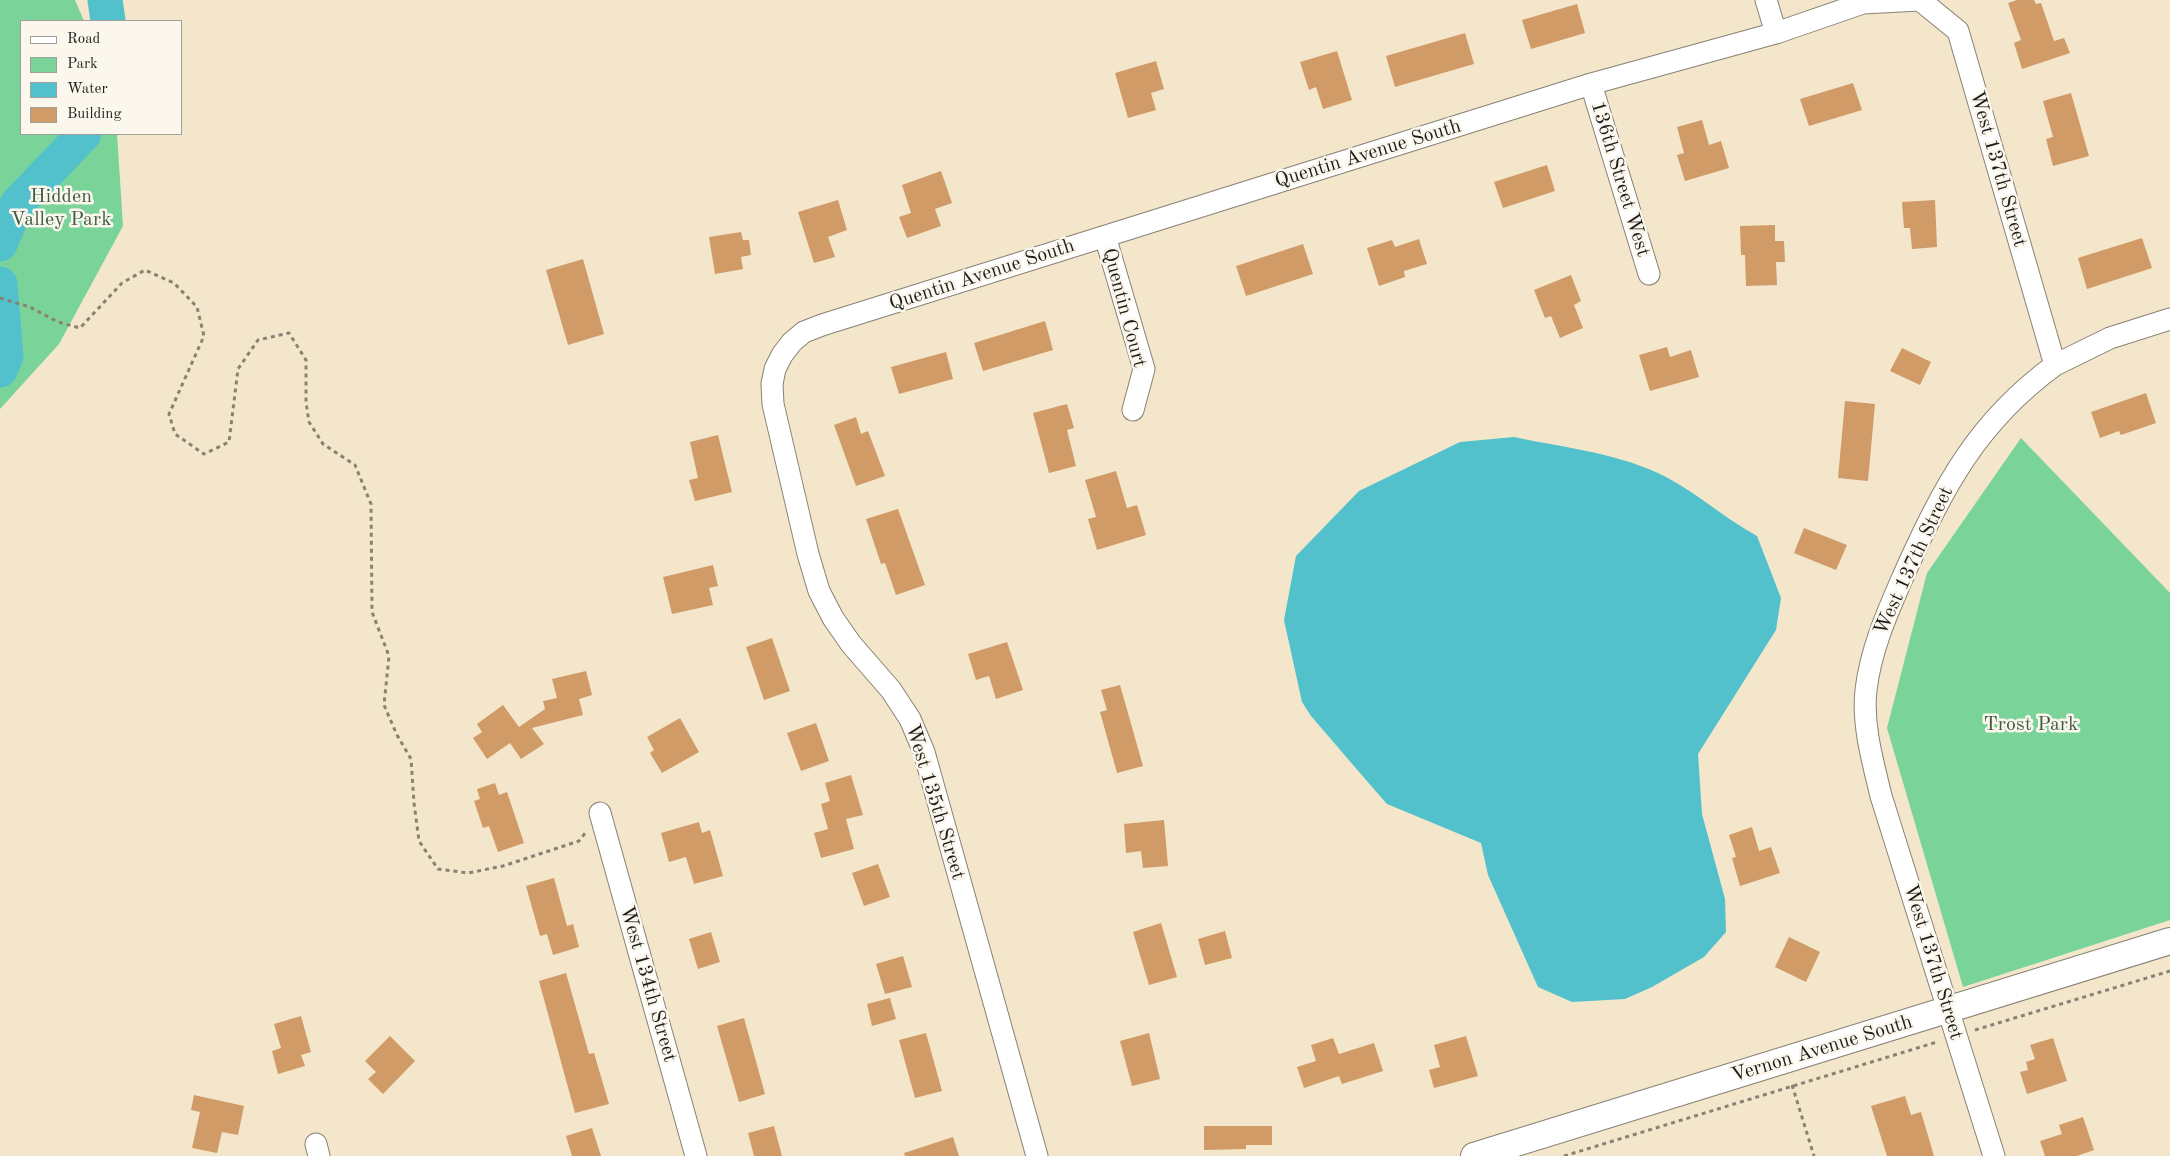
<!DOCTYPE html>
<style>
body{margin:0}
#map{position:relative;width:2170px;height:1156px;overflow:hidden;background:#f3e6cb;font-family:"Old Standard TT",serif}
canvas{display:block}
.legend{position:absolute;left:20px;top:20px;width:162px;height:115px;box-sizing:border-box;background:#fbf7ec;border:1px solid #a29f99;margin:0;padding:6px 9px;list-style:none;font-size:15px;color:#1c1c1c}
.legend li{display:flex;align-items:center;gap:10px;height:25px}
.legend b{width:25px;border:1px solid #a29f99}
</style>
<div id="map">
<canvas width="2170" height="1156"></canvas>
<ul class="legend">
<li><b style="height:6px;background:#fff"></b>Road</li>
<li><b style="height:14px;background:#7ad399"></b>Park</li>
<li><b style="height:14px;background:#53c1cb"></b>Water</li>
<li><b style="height:14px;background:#d19b68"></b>Building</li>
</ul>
</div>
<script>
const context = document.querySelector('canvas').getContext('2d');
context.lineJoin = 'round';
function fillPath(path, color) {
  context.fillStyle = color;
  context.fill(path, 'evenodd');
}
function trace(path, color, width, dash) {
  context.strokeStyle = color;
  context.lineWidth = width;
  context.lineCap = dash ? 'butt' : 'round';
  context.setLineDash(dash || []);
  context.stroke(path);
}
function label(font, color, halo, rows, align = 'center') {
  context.font = font + ' "Old Standard TT",serif';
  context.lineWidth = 5;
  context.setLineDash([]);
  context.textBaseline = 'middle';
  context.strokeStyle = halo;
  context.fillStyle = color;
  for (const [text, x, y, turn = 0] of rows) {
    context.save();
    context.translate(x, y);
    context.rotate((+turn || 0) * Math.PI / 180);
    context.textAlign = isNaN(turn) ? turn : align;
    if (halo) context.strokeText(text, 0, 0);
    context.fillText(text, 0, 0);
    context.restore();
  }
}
fillPath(new Path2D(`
 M0 0H75L84 21H21V134H117L123 226 59 344 0 409Z
 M2021 438 2170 593V920L1963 987 1887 728 1927 573Z`), '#7ad399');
fillPath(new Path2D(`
 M1514 437C1565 448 1621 453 1668 478 1699 495 1726 519 1757 536L1781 598 1776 630 1698 754 1702 814 1725 899 1726 932 1704 957 1652 987 1625 999 1572 1002 1538 987 1488 875 1481 843 1387 804 1366 780 1311 716 1302 702 1284 620 1296 556 1359 491 1460 442Z`), '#53c1cb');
trace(new Path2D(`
 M105 0 108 21
 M0 244 17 204 84 134
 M0 284 6 356 0 370`), '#53c1cb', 35);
fillPath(new Path2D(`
 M2017 0H2034L2036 4 2041 3 2054 41 2064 38 2070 53 2022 69 2014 43 2021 40 2008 3Z
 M1577 4 1585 33 1531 49 1522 20Z
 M1465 33 1474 64 1395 87 1386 56Z
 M1337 51 1352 100 1323 109 1316 87 1309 90 1300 62Z
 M1156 61 1164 89 1151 93 1156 110 1128 118 1115 73Z
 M1853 83 1862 110 1809 126 1800 99Z
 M2071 93 2089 156 2053 166 2046 139 2053 137 2043 101Z
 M1702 120 1709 145 1721 141 1729 168 1685 181 1677 155 1684 153 1677 127Z
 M1547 165 1555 191 1503 208 1494 182Z
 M941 171 952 203 935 209 941 226 907 238 899 217 911 213 902 185Z
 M838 200 847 230 828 237 835 257 814 263 798 212Z
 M1935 200 1937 247 1912 249 1910 228H1904L1902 202Z
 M1775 225V241H1784L1785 262H1776L1777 285 1746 286 1745 255H1741L1740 226Z
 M741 232 743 240H749L751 255 741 257 743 269 715 274 709 237Z
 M2142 238 2152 268 2087 289 2078 258Z
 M1419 239 1427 264 1404 271 1405 277 1379 286 1367 248 1392 240 1395 247Z
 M1303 244 1313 274 1246 296 1236 266Z
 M583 259 604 334 568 345 546 270Z
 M1571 275 1581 301 1574 305 1583 328 1560 338 1551 316 1545 318 1534 290Z
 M1045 321 1053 350 983 371 974 343Z
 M1667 347 1670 357 1691 350 1699 377 1650 391 1639 355Z
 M1902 348 1931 362 1920 385 1890 371Z
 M946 352 953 379 899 394 891 367Z
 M2146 393 2156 423 2121 435 2119 431 2100 438 2091 412Z
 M1845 401 1875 404 1868 481 1838 478Z
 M1067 404 1074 428 1067 430 1076 466 1049 473 1033 413Z
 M856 417 861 434 868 431 885 476 856 486 834 425Z
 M718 435 732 492 695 501 689 480 698 478 690 442Z
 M1116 471 1127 508 1137 505 1146 535 1097 550 1088 519 1096 517 1085 480Z
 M898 509 925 585 896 595 885 563 881 564 866 519Z
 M1804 528 1847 545 1836 570 1794 553Z
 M713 565 718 586 709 588 713 605 672 614 663 577Z
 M772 638 790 691 764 700 746 647Z
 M1007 642 1023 690 996 699 989 676 976 680 968 654Z
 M586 671 592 695 579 699 583 715 532 728 544 744 521 759 510 743 487 759 473 738 482 732 477 724 503 705 519 727 545 709 543 701 557 698 552 679Z
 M1120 685 1143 766 1117 773 1100 712 1107 710 1101 690Z
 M680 718 699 752 662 773 650 753 654 750 647 737Z
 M816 723 829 761 801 771 787 733Z
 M851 775 863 815 846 819 854 849 821 858 814 833 828 829 821 804 830 801 825 783Z
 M495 783 499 795 507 792 524 843 498 852 489 826 483 828 474 801 480 799 477 789Z
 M1164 820 1168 866 1143 868 1141 851 1126 853 1124 824Z
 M699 822 702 833 710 830 723 876 694 884 686 857 669 862 661 833Z
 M1752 827 1759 851 1771 847 1780 873 1740 886 1732 858 1736 857 1729 835Z
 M878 864 890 897 864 906 852 873Z
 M554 878 567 926 573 924 579 947 553 955 547 934 540 936 526 886Z
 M1161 923 1177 977 1149 985 1133 932Z
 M1225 931 1232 958 1205 965 1198 939Z
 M711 932 720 962 698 969 689 939Z
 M1789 937 1820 952 1806 982 1775 967Z
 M903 956 912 987 885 994 876 964Z
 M566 973 589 1054 594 1053 609 1104 575 1113 539 981Z
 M890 998 896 1019 872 1026 867 1004Z
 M301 1016 311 1052 301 1055 305 1066 278 1074 272 1051 281 1048 274 1024Z
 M744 1018 765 1094 739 1102 717 1026Z
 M926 1033 942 1091 915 1098 899 1040Z
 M1149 1033 1160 1079 1132 1086 1120 1041Z
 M390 1036 415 1061 383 1094 368 1079 376 1072 365 1061Z
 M1466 1036 1478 1076 1434 1088 1429 1070 1440 1067 1434 1045Z
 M1333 1038 1339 1054 1374 1043 1383 1071 1342 1084 1339 1076 1304 1088 1297 1067 1316 1061 1311 1045Z
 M2053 1038 2067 1081 2027 1094 2020 1072 2028 1070 2026 1062 2035 1059 2030 1045Z
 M194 1095 244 1106 238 1135 222 1132 217 1153 192 1148 200 1112 191 1110Z
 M1905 1096 1911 1115 1921 1112 1934 1156H1887L1871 1106Z
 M2083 1117 2094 1150 2077 1156H2045L2040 1141 2062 1134 2059 1125Z
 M774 1126 782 1156H754L748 1133Z
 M1204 1126H1272V1145H1246V1149L1204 1150Z
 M592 1128 601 1156H572L566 1136Z
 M953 1137 959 1156H905L904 1153Z`), '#d19b68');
const minor = new Path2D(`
 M1766 0 1776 33
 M1591 84 1649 274
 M1105 236 1144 369 1133 410
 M2055 365 2110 338 2170 319
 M600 813 696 1156
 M316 1144 319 1156
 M1037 1156 924 752 910 719 891 690 851 644 833 618 819 591 808 554 773 404 772 384 775 369 782 355 792 342 804 332 822 325 1591 84 1776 33 1863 3 1920 0 1958 31 2055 365C1977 422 1944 486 1905 572 1888 611 1871 648 1866 690 1862 725 1873 762 1881 796L1994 1156`);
const tertiary = new Path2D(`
 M1474 1156 2170 941`);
trace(minor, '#888174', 23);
trace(tertiary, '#888174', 28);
trace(new Path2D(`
 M0 298 30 307 58 322 80 328 122 283 145 270 174 283 197 307 204 336 169 414 175 434 204 454 229 442 238 369 258 340 289 333 306 360V402L309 422 323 444 355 465 371 504 372 612 389 656 384 705 397 735 411 759 414 803 419 841 438 869 468 873 503 866 579 841 586 832
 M1975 1030 2170 971
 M1792 1085 1814 1156
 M1564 1156 1937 1042`), '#888174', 3, [4, 4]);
trace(minor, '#fff', 21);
trace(tertiary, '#fff', 26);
label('20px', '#1c1c1c', '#fbf7ec', [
 ["Quentin Avenue South",1368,154,-17],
 ["West 137th Street",1998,169,74],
 ["136th Street West",1620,179,73],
 ["Quentin Avenue South",982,275,-18],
 ["Quentin Court",1124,308,75],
 ["West 137th Street",1914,561,-65],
 ["West 135th Street",935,802,73],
 ["West 137th Street",1933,962,73],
 ["West 134th Street",648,984,74],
 ["Vernon Avenue South",1822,1049,-17]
]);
label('20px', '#3d5c48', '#fbf7ec', [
 ["Hidden",61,197],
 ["Valley Park",61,220],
 ["Trost Park",2031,725]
]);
</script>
